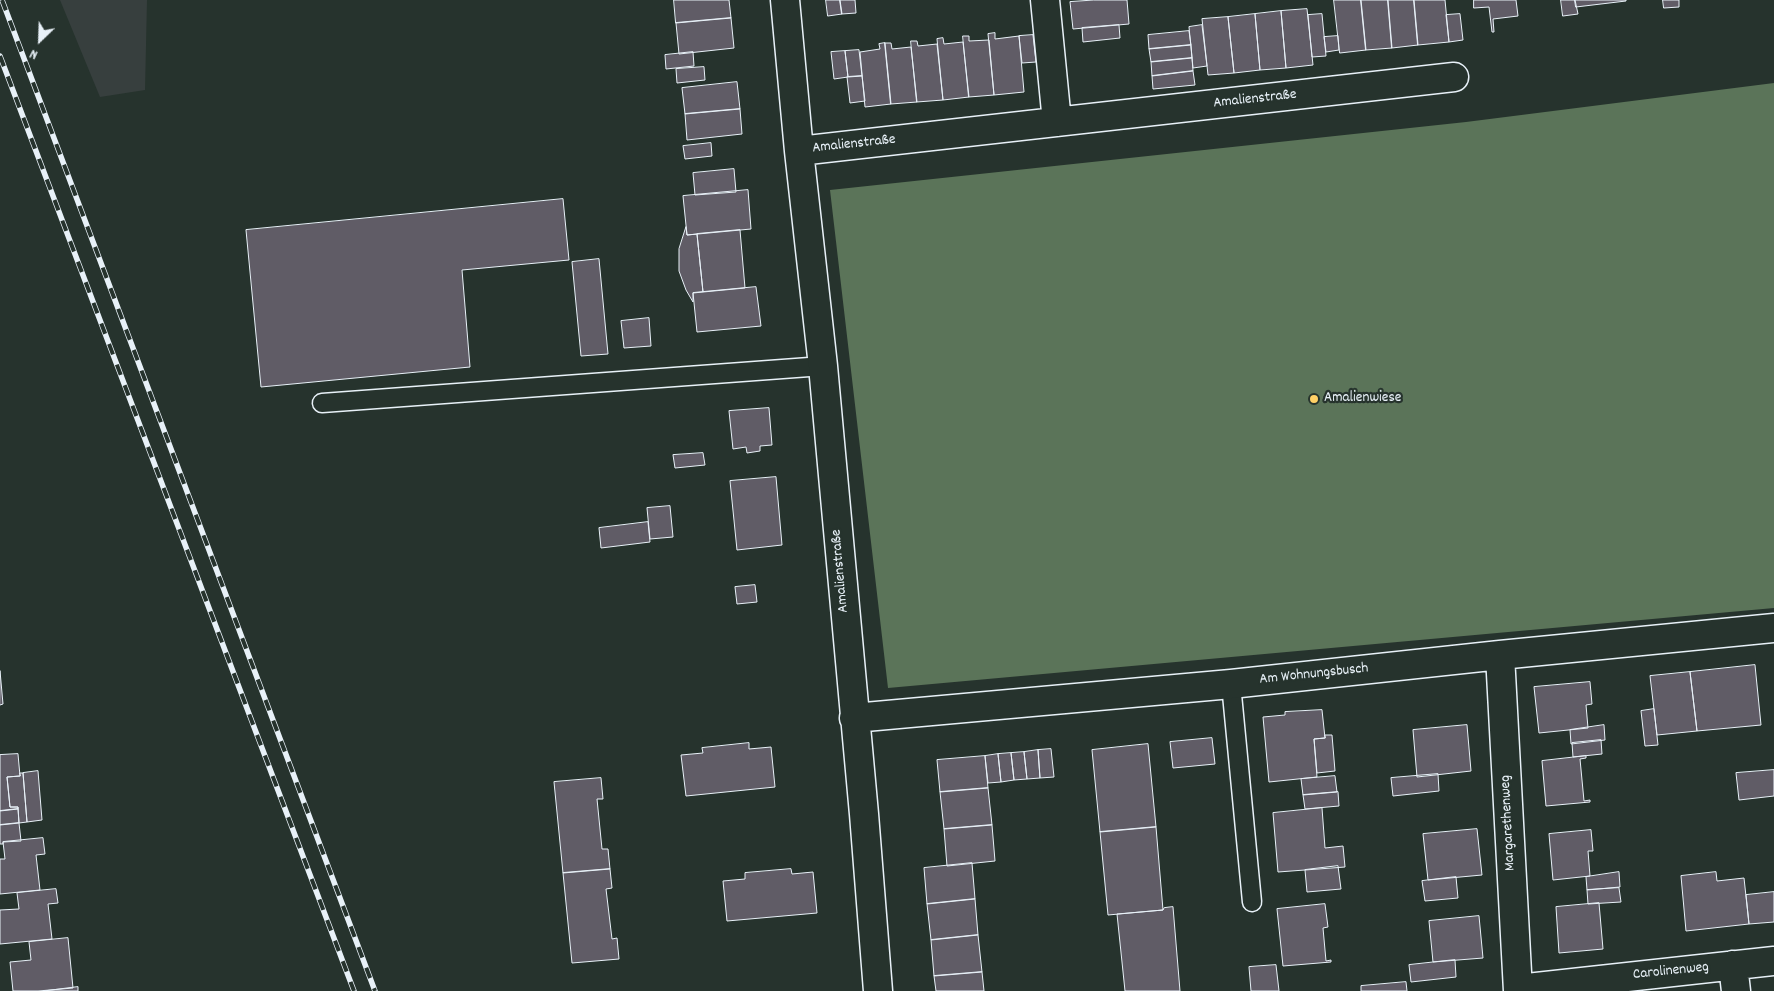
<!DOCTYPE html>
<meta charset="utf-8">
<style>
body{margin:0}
#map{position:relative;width:1774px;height:991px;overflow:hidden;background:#26332d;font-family:Dekko,sans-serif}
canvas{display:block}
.north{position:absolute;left:15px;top:15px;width:50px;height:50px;-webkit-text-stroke:4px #26332d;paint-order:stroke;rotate:204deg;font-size:14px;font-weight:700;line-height:20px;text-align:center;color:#e8f1f8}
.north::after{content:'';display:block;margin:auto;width:18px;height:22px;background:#e8f1f8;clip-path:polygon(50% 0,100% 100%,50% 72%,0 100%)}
</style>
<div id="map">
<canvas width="1774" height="991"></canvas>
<div class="north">N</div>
</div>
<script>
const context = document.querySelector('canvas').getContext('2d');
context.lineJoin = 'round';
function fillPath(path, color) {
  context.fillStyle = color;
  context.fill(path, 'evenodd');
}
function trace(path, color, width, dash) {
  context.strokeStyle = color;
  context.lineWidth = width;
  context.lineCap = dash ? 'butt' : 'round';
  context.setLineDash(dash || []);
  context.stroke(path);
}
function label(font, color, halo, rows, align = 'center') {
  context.font = font + ' Dekko,sans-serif';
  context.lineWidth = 4.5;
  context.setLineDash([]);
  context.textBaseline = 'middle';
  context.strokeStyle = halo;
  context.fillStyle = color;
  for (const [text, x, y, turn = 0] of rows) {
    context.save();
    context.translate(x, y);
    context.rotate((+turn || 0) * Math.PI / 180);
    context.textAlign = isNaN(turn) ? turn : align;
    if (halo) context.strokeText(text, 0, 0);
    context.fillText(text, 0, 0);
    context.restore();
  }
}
fillPath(new Path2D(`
 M60 0H147L145 90 100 97Z`), '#373f3e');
fillPath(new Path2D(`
 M1774 83V608L888 688 830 190 1466 122Z`), '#5b7459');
const building = new Path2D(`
 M674 0H729L731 18 676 23Z
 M826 0H840L842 14 828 16Z
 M840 0H855L856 13 842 14Z
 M1094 0H1127L1129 24 1073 29 1070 2Z
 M1334 0H1361L1366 50 1340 53Z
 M1361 0H1388L1392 48 1366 50Z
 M1388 0H1414L1418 45 1392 48Z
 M1414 0H1445L1449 42 1418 45Z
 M1474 0H1516L1518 16 1493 19 1494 32H1492L1489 7 1474 8Z
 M1561 0H1575L1578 14 1563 16Z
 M1575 0H1626V1L1576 7Z
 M1663 0H1679V7L1664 8Z
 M1307 9 1313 65 1286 68 1281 11Z
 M1281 11 1286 68 1260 70 1255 14Z
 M1255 14 1260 70 1234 73 1228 17Z
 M1322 14 1326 56 1312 57 1308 15Z
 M1460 14 1463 40 1449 42 1446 15Z
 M1228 17 1234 73 1208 75 1202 19Z
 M731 18 734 48 679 54 676 23Z
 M1119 25 1120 38 1083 42 1082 28Z
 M1202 25 1207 66 1193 68 1189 27Z
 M1189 31 1191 45 1149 49 1148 35Z
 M995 33V39L1019 36 1024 92 994 95 988 34Z
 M1033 35 1036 62 1022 63 1019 36Z
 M963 36H969V41L989 40 994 95 969 97Z
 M1338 36 1339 50 1326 52 1324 37Z
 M943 38 944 44 963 42 969 97 943 100 937 39Z
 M911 41H917L918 46 937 44 943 100 917 102Z
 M885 43 891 104 865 107 860 52 880 49 879 44Z
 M885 43H891L892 49 911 47 917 102 891 104Z
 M1191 45 1192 58 1151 62 1149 49Z
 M859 50 862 76 848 77 845 51Z
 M845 51 848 77 834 79 831 52Z
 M693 52 694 66 666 69 665 55Z
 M1192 58 1193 71 1152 76 1151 62Z
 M704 67 705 80 677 83 676 69Z
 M1193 71 1195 85 1153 89 1152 76Z
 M862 76 865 101 850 103 847 77Z
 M737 82 740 109 685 114 682 88Z
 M740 109 742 134 687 140 685 114Z
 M711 143 712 156 685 159 683 146Z
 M734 169 736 192 695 195 693 173Z
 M748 190 751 229 687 235 683 196Z
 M563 199 569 260 462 270 470 367 261 387 246 230Z
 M686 227 687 235 697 234 703 292 693 293V302L686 290 679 271V249Z
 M740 230 745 288 703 292 697 234Z
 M599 259 608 354 581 356 572 262Z
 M756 287 761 326 697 332 693 293Z
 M649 318 651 346 624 348 621 321Z
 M769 408 772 445 760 446V451L747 453 746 447 733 449 729 411Z
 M703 453 705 465 675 468 673 455Z
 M776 477 782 545 737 550 730 481Z
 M670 506 673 537 650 539 647 508Z
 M648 522 650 542 601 548 599 528Z
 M755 585 757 602 737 604 735 587Z
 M1755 665 1761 725 1697 731 1690 672Z
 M0 671 3 704 0 705Z
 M1690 672 1697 731 1657 735 1650 676Z
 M1590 682 1592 704 1586 705 1588 728 1539 733 1534 687Z
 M1654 709 1658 745 1645 746 1641 711Z
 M1322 710 1325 738 1314 739 1317 777 1269 782 1263 717 1285 715V712Z
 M1467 725 1471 771 1417 777 1413 730Z
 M1604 725 1605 740 1571 744 1570 730Z
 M1325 735H1332L1335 771 1317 773 1314 739 1325 738Z
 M1212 738 1215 764 1173 768 1170 742Z
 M1601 740 1602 754 1573 757 1572 743Z
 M749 743V749L771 747 775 787 686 796 681 755 703 753 702 748Z
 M1148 744 1156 827 1100 832 1092 750Z
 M1051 749 1054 777 1040 778 1038 750Z
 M1038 750 1040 778 1027 779 1024 752Z
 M1024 752 1027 779 1014 780 1011 753Z
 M1011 753 1014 780 1001 782 998 754Z
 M18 754 20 776 7 777 10 807H18V809L0 811V755Z
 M998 754 1001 782 988 783 985 756Z
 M985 756 988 788 940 792 937 760Z
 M1586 756V758L1580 759 1584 801 1590 800V802L1546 806 1542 761Z
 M1774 770V796L1739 800 1736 773Z
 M38 771 42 820 27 822 23 773Z
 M20 773H23L27 822 19 823 18 807H10L7 777 20 776Z
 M1438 774 1439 791 1393 796 1391 778Z
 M1335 776 1337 792 1303 795 1301 779Z
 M601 778 603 799H597L602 849H608L610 869 563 873 554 782Z
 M988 788 992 825 944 829 940 792Z
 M1338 792 1339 806 1305 809 1303 795Z
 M1322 808 1325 848 1343 846 1345 867 1278 872 1273 813Z
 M18 809 19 823 0 825V811Z
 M19 823 21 841 3 842V844H0V825Z
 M992 825 995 861 947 866 944 829Z
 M1156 827 1163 910 1108 915 1100 832Z
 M1477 829 1482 875 1428 880 1423 834Z
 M1591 830 1593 851H1588L1590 876 1553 880 1549 834Z
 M43 838 45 854 36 855 40 890 0 894V859H5L3 842Z
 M972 863 975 899 927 904 924 868Z
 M1338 866 1341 889 1307 892 1305 870Z
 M610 869 612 888 606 889 612 939 617 938 619 959 572 963 563 873Z
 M791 869 792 874 813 872 817 913 727 921 723 881 745 879V873Z
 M1619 872 1620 887 1587 890 1586 877Z
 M1716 872 1717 881 1744 878 1749 924 1686 931 1681 876Z
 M1456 877 1458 898 1425 901 1422 881Z
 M1619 888 1621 902 1588 904 1587 890Z
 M56 889 58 903 48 904 52 939 0 944V910L19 909 17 893Z
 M1774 892V922L1749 924 1746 895Z
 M975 899 978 935 931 940 927 904Z
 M1599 903 1603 949 1559 953 1556 907Z
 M1325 904 1328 927 1323 928 1326 961 1331 960V962L1283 966 1277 909Z
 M1173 907 1180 991H1125L1117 914 1163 910 1164 908Z
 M1479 916 1483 958 1433 962 1429 921Z
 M978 935 982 972 934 976 931 940Z
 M68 938 73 988 38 991H13L10 962 31 960 29 942Z
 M1455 960 1456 977 1411 982 1409 965Z
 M1276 965 1279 991H1251L1249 967Z
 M982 972 984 991H936L934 976Z
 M1406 982 1407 991H1361V986Z
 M78 987V991H44Z`);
fillPath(building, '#605c66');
trace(building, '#e8f1f8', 1);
const lane = new Path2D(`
 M322 403 823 366
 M1231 684 1252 902`);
const street = new Path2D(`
 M785 0 799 151 823 366 864 814 878 991
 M1045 0 1057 122
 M799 151 1454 77
 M1500 655 1518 991
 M854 718 1231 684 1500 655 1774 628
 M1733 965 1736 991
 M1518 989 1774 961`);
trace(lane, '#e8f1f8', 21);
trace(street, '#e8f1f8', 31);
trace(lane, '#26332d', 18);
trace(street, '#26332d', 28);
const rail = new Path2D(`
 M2 0 375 991
 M0 56 354 991`);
trace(rail, '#e8f1f8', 5.5);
trace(rail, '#26332d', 4, [11]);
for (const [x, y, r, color] of [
 [1314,399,5,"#ffd166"]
]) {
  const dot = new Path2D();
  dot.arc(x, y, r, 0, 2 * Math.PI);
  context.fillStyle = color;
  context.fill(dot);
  trace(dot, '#26332d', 2);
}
label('15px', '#e8f1f8', '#26332d', [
 ["Amalienstraße",1255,100,-6],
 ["Amalienstraße",854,145,-6],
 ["Amalienstraße",841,571,-95],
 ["Am Wohnungsbusch",1314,675,-6],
 ["Margarethenweg",1509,823,-93],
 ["Carolinenweg",1671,972,-6]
]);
label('15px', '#e8f1f8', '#26332d', [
 ["Amalienwiese",1324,399]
], 'left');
</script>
